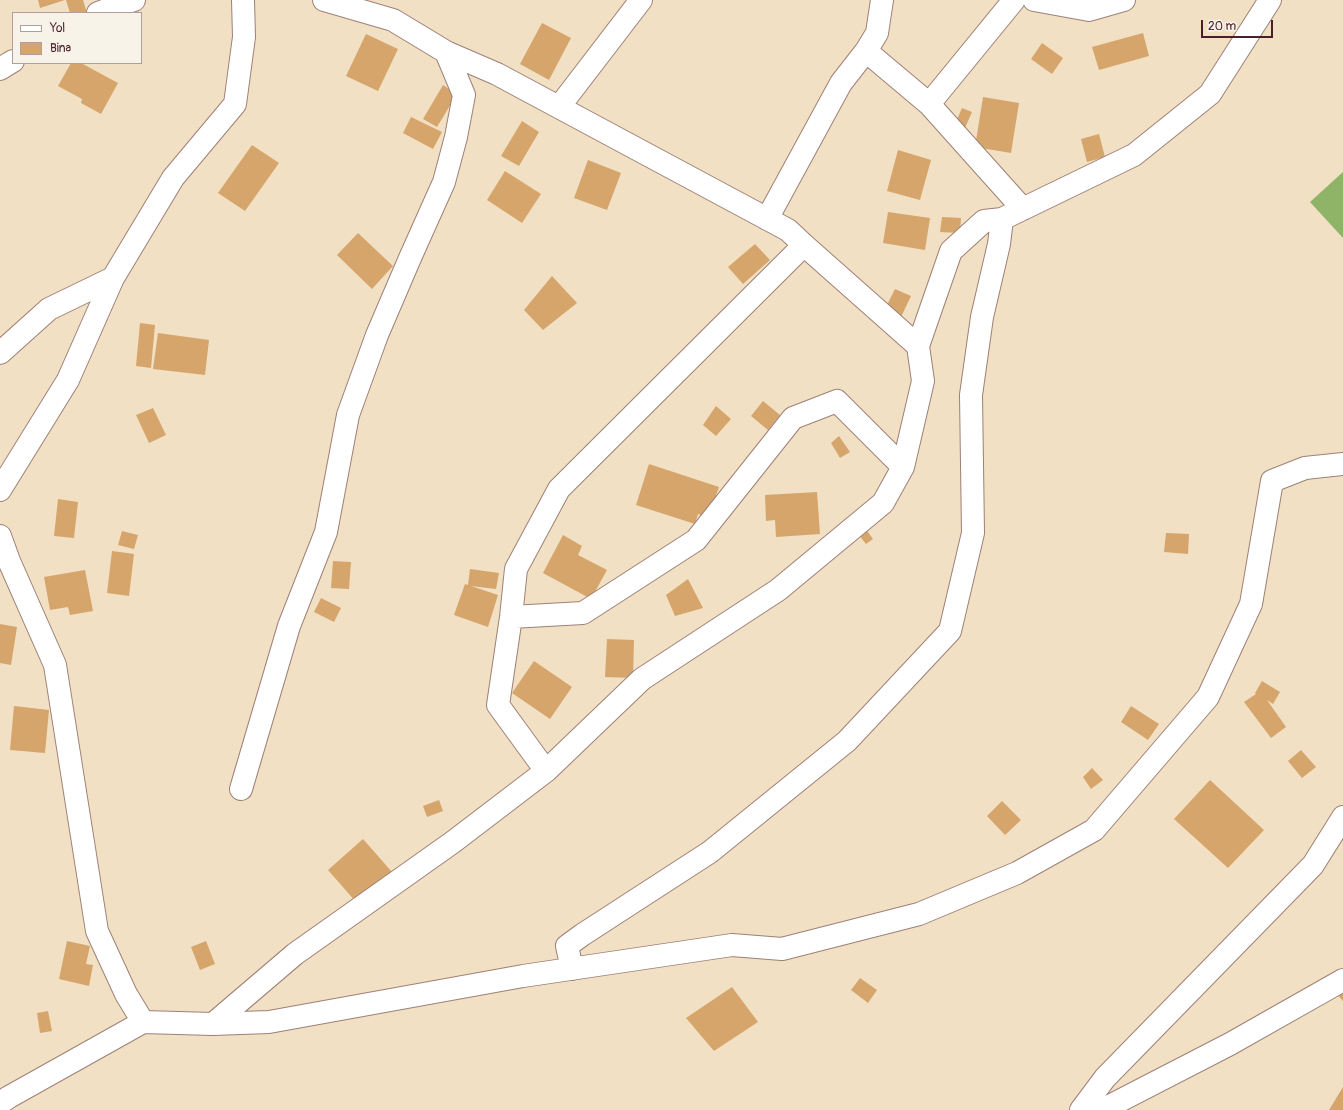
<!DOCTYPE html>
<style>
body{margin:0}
#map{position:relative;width:1343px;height:1110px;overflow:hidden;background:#f1e0c3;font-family:Pangolin,sans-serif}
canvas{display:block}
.legend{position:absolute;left:12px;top:12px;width:130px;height:52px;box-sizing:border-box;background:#f7f3e8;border:1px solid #b29e9c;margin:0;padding:5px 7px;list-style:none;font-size:12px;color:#4a1f2b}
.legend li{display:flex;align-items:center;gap:8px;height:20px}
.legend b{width:20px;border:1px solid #b29e9c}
.scale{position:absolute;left:1201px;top:20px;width:72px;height:18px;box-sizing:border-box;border:2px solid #4a1f2b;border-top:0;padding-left:5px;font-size:12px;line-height:14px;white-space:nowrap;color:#4a1f2b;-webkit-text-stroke:3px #f7f3e8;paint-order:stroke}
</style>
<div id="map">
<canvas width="1343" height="1110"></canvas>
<ul class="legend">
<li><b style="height:5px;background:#fff"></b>Yol</li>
<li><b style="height:11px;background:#d6a56b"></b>Bina</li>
</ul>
<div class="scale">20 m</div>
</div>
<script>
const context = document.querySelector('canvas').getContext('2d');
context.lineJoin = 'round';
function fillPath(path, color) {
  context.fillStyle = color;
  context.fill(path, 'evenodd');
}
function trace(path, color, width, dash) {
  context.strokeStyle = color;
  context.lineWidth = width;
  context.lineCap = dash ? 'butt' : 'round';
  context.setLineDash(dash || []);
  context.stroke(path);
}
fillPath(new Path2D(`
 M1343 172V238L1310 202Z`), '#8fb468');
fillPath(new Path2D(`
 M38 0H65L40 8Z
 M66 0H83L87 13H70Z
 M542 23 571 38 549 80 520 64Z
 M1143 33 1149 56 1099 70 1092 47Z
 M366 34 398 49 378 91 346 76Z
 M1042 43 1063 58 1052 74 1031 59Z
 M71 63H81L118 83 101 114 81 103 82 99 58 86Z
 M443 85 457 94 437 127 423 119Z
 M983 97 1019 103 1011 153 975 147Z
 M962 108 972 112 965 128 955 124Z
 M411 117 442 132 433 149 403 133Z
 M522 121 539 132 519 166 501 156Z
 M1099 134 1105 157 1087 162 1081 139Z
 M252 145 279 163 245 211 218 193Z
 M898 150 931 160 920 200 887 191Z
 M588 160 621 173 607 210 574 198Z
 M505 171 541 194 522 223 487 200Z
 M888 212 930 218 925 250 883 243Z
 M942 217 961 218 960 233 940 232Z
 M358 233 393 266 372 289 337 255Z
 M755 244 770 260 743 284 728 267Z
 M552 276 577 303 543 330 524 310Z
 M895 289 911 296 901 317 885 309Z
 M140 323 155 325 151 368 136 366Z
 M158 333 209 340 205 375 153 369Z
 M763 401 780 415 768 430 751 416Z
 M716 406 731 419 716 436 703 425Z
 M153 408 166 435 149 443 136 415Z
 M839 436 850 452 840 458 831 443Z
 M649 464 719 487 708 518 698 514 695 524 636 505Z
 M817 492 820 534 776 537 775 520 766 521 765 495Z
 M58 499 78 502 74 538 54 536Z
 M865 528 873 539 866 544 859 535Z
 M122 531 138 535 134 549 118 545Z
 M1166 533 1189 534 1188 554 1164 552Z
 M563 535 582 546 578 555 607 570 591 599 543 573Z
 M112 551 134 554 129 596 107 593Z
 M333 561 351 562 349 589 331 588Z
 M470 569 499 573 496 589 471 586 498 595 488 627 454 615 465 584 468 585Z
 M85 570 93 611 70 615 68 607 50 610 44 577Z
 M688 579 703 608 675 616 666 595Z
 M321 598 341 608 334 622 314 612Z
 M0 624 17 627 11 665 0 663Z
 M607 639 634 640 633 678 605 677Z
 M534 661 572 687 550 719 512 693Z
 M1262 681 1280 692 1273 704 1267 700 1286 727 1271 738 1244 702 1256 694 1255 693Z
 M14 706 49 710 45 753 10 750Z
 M1131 706 1159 724 1148 740 1121 722Z
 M1301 750 1316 767 1302 778 1288 761Z
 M1092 768 1103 780 1091 789 1083 777Z
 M1210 780 1264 830 1228 868 1174 819Z
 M439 800 443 811 427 817 423 806Z
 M1002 801 1021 820 1005 835 987 816Z
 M363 839 392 872 356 902 328 870Z
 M67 941 90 946 86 964 93 965 89 986 59 979Z
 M206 941 215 964 200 970 191 947Z
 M860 978 877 990 868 1003 851 990Z
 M732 987 758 1022 714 1051 686 1018Z
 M1343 987V1001L1335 992Z
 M48 1011 52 1031 40 1033 37 1013Z
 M1343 1087V1110H1329Z`), '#d6a56b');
const street = new Path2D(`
 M1014 0 929 104 1023 209
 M1034 0 1089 10 1124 0
 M98 13 134 0
 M866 51 929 104
 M446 52 497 74 788 230 804 245
 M0 69 13 61
 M559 107 641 0
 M767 219 841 83 866 51 877 33 882 0
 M1002 219 1134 155 1210 94 1270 0
 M0 353 49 309 113 278
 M0 490 68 380 113 278 173 178 235 104 244 37 243 0
 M0 536 9 561 55 665 97 931 126 994 143 1022 213 1024 269 1022 523 976 732 945 782 949 919 914 1017 873 1094 830 1208 697 1251 604 1272 481 1305 468 1343 464
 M511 617 583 613 696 540 793 418 837 401 903 467
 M546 771 498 705 511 617 516 569 559 489 804 245 918 346
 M241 789 289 626 326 532 348 415 377 335 410 258 444 182 456 137 464 95 446 52 393 20 324 0
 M213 1024 295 954 453 842 546 771 642 679 778 590 883 503 903 467 923 381 918 346 951 251 984 221 1002 219 999 244 982 317 971 395 973 533 950 631 847 741 710 852 582 935 567 946 572 969
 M0 1103 9 1097 143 1022
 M1081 1110 1105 1078 1313 865 1343 817
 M1102 1110 1230 1044 1343 980`);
trace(street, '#9e8077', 24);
trace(street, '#fff', 22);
</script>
